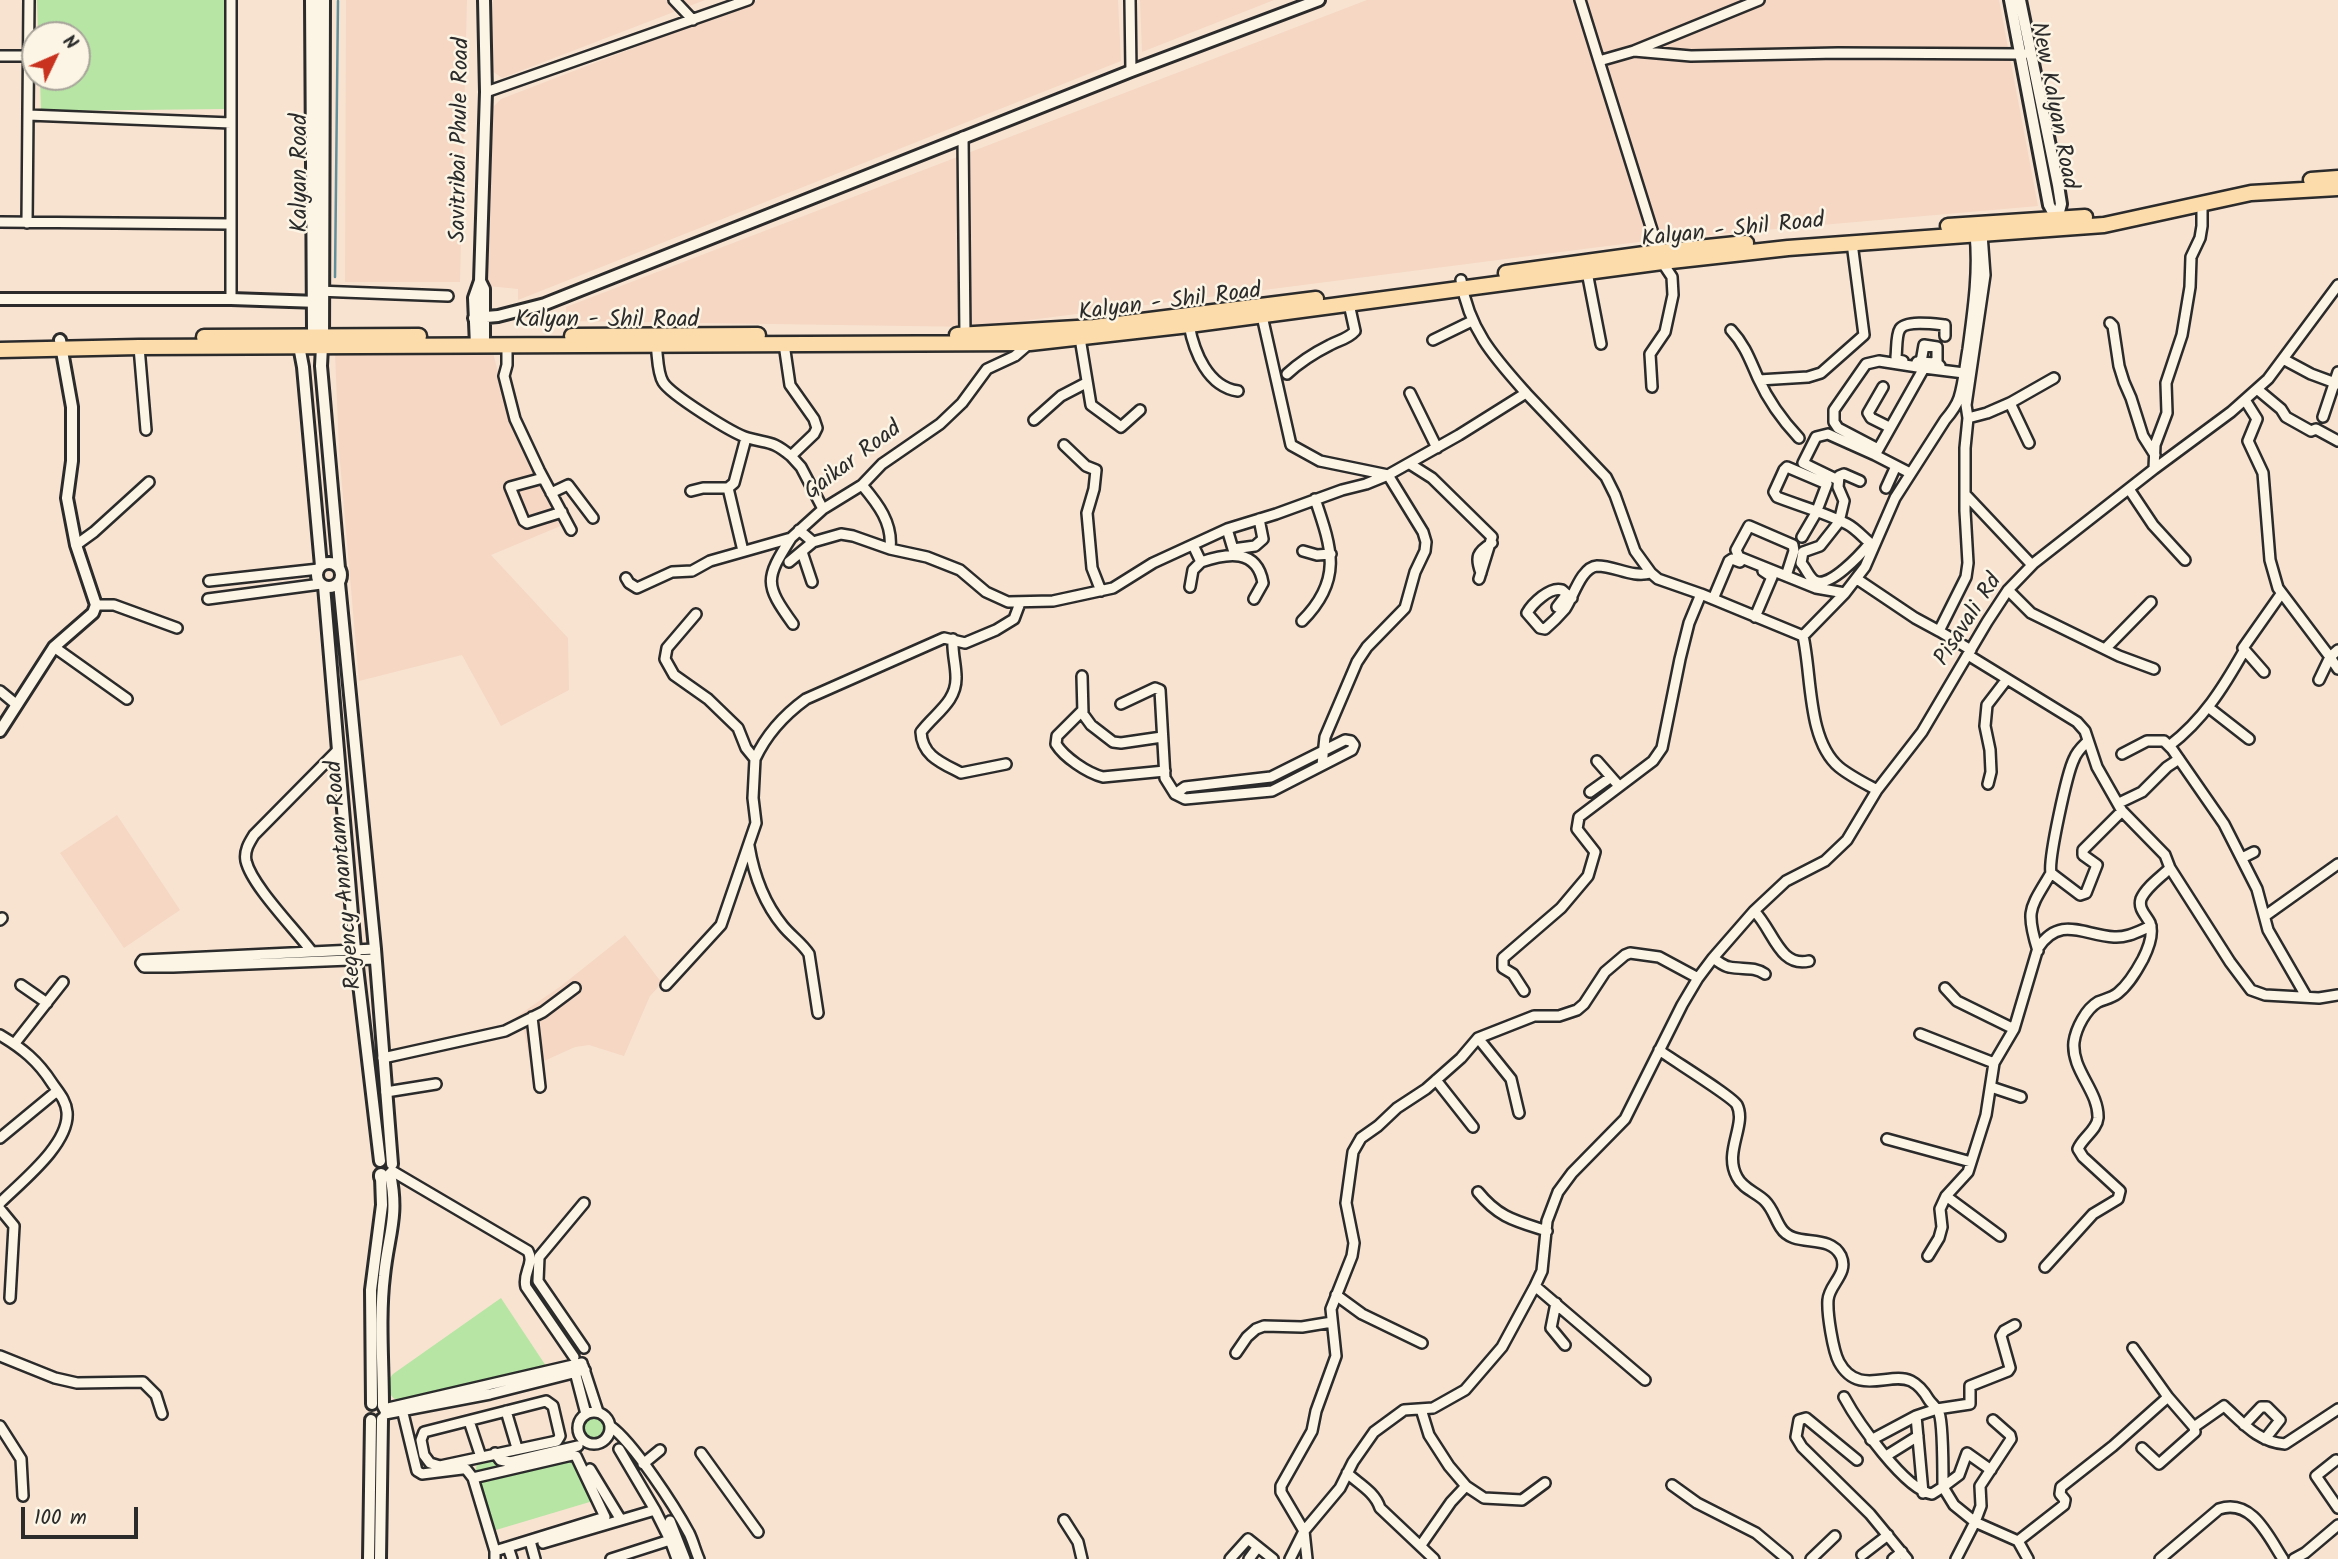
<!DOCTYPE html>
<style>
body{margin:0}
#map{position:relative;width:2338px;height:1559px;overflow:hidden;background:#f8e3d1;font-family:Kalam,sans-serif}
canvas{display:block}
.north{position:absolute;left:21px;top:21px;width:70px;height:70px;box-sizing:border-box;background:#fcf5e5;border:2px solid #a8a49b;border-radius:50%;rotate:46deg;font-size:19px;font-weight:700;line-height:28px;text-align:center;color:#2b2b2b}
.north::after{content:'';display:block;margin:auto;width:24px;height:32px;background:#c8321e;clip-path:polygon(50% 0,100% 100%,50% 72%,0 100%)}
.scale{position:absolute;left:21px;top:1507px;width:117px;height:32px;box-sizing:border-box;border:4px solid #2b2b2b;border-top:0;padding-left:9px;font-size:21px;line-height:24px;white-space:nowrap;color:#2b2b2b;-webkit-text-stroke:5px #fcf5e5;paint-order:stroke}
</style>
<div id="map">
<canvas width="2338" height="1559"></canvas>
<div class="north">N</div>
<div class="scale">100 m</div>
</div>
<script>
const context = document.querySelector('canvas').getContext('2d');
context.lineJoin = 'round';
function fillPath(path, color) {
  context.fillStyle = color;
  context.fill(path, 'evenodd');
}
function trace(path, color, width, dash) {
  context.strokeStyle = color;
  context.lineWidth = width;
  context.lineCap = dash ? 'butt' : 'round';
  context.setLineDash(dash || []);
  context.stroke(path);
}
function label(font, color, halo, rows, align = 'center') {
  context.font = font + ' Kalam,sans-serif';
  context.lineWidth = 5;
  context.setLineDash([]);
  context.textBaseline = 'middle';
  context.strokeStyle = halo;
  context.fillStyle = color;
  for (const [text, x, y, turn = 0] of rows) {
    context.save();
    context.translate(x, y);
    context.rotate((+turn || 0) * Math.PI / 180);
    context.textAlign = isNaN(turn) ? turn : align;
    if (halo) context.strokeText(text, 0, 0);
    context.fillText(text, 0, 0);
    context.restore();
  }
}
fillPath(new Path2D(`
 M346 0H467L460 282H345Z
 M493 0H705L502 78 492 71Z
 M758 0H1118L1121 61 518 300V289L488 286 491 109 501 99Z
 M1140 0H1274L1142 52Z
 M1367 0H1999L2038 206 1662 239 975 327 567 321 566 307Z
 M492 349 507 407 563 525 491 555 568 638 569 690 501 726 462 655 359 681 339 450 335 354Z
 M117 815 180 910 124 948 60 853Z
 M625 935 662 983 650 996 624 1056 589 1045 575 1047 544 1061 529 1057 524 1030 516 1017 561 986Z`), '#f5d7c3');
fillPath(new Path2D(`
 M37 0H224V109L41 111 40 77H77V35H38Z
 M501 1298 546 1366 402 1401C391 1400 389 1393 387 1382L393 1374Z
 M580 1428a14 14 0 1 1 28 0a14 14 0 1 1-28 0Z
 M559 1440 568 1442 603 1498 496 1530 493 1528 475 1471 477 1465Z`), '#b6e5a4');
trace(new Path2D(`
 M335 277 338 1`), '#618e9b', 2.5);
const minor = new Path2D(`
 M674 0 693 20
 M1130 0 1131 71
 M1580 0 1599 61 1634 51 1759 0
 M1634 51 1691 56 1838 53 2024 54
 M0 56H28
 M1599 61 1662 262 1672 277 1673 295 1665 332 1650 354 1652 387
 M486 92 748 0
 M28 115 231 123
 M963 137 965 335
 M0 222 230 224
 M27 223 29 0
 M1587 272 1601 344
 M317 291 448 296
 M231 299V0
 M1262 316 1291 445 1320 461 1388 475 1423 532 1426 542 1425 551 1415 572 1405 608 1367 647 1357 662 1325 737 1322 765
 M2110 323 2113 326 2119 366 2124 382 2131 398 2143 436 2155 455
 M1189 325C1194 352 1208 387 1238 391
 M1731 330C1745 345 1750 360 1758 378 1768 400 1783 421 1799 438
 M1080 338 1091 405 1121 427 1140 410
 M1433 340 1472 321
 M656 345C658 356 657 372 663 382 670 394 733 434 748 438 769 444 772 440 791 456L814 434 817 428 814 419 790 385 784 344
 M507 346V365L504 376 515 419 539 470 571 530
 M139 347 146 430
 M2283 359 2311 374 2338 384
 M1903 361 1898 360 1896 357C1897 349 1896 335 1900 329 1906 320 1935 324 1945 325V336
 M1917 362 1937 363 1940 366 1939 370
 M1921 362 1924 345 1937 347V363
 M1287 374C1300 362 1314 353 1330 345 1339 340 1348 339 1355 331L1349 304
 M1759 380 1808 377 1821 373 1864 335 1852 243
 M1883 387 1868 413 1871 418 1889 427
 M2257 389 2281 409 2286 417 2311 431 2316 429 2338 441
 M1410 393 1437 448
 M1526 393 1606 477 1615 495 1635 551 1651 573 1658 579 1701 594 1803 636 1845 593 1816 588 1739 557 1736 550 1749 526 1793 545 1794 551 1786 576
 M2245 400 2257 419 2248 441 2263 473 2270 560 2278 588 2330 657 2319 680
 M2010 403 2029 443
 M2323 417 2338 372
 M1968 418 1987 413 2010 403 2054 378
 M1034 420 1061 396 1086 383
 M1064 445 1086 466 1096 470 1094 489 1087 513 1092 568 1101 591
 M1878 449 1838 428 1834 422V410L1866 364 1879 361 1924 368
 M1875 455 1910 473
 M791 456 801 467 823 509
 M1410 464 1432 478 1492 537 1479 579
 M2154 469 2155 445 2167 413 2166 383 2182 335 2190 287 2191 257 2200 238 2202 226V204
 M543 478 510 487 524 521 527 523 562 512
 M1838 480 1803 463 1816 437 1828 434 1875 455 1924 368 1964 373
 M1860 481 1844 474 1839 476 1838 487 1844 501 1839 522 1820 546 1803 552 1801 563C1806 568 1809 578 1815 581 1829 589 1861 554 1870 543
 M862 485C878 504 893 523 890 549
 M728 488 743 551
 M1886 488 1896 466
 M2129 489 2153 525 2185 560
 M691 491 703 488H728L734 483 746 438
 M551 493 568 485 593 518
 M1965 494 2032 565
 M1227 529 1233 549 1255 546 1263 539 1259 519
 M799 530 813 542 841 534 853 536 890 549 927 557 960 570 986 592 1008 602 1053 601 1113 588 1153 563 1227 529 1276 514 1342 490 1366 484 1388 475 1459 435 1526 393C1494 357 1469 330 1461 280
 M1802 537 1816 513 1827 484 1787 467 1784 470 1774 492 1777 497C1800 506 1826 513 1847 524 1857 529 1865 540 1874 546
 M791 538C765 579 764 584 793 624
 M76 545 94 532 149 482
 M1193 545 1201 562C1227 553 1257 548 1263 583L1254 599
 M1303 551 1317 555 1331 554
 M802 552 812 582
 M789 562 813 542
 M1481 573C1475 557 1477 552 1492 543
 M626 578 629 583 637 588 672 572 692 571 710 561 791 538 823 509 862 485 882 464 940 424 962 403 987 369 1015 356 1030 343
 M1857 579 1915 618 1939 631 1966 577 1968 563 1965 511V448L1968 418 1966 405 1985 275 1982 234
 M209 581 319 569
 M1190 587 1193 570 1201 562
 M2008 590 2031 613 2119 656 2154 669
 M1845 593 1865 567 1895 498 1945 420C1951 413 1956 407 1959 398 1964 382 1965 365 1968 349 1973 311 1979 272 1975 234
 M1572 598C1571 598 1563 591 1562 590 1550 586 1532 604 1527 613L1540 628 1545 629C1552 623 1559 616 1565 609 1573 598 1581 567 1597 566 1616 566 1631 578 1651 573
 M208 599 321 584
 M1713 599 1729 561 1732 559 1740 562
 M96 605H114L177 628
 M1557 607 1567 594
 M1755 617 1772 577 1763 571
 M1302 621C1343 580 1332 549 1315 499
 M1939 631 1971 650
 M1803 636C1812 675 1807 740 1839 767 1850 776 1864 783 1877 790
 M953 639C952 653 956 664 956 677 957 702 934 714 921 732 922 756 942 763 961 773L1006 764
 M54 647 127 699
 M2105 649 2151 602
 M2338 650 2330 657 2338 669
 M1968 655 2077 722 2085 731 2097 767 2122 811 2165 855 2170 868C2161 877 2146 887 2141 899 2138 909 2146 915 2150 923 2154 934 2148 949 2143 959 2136 972 2129 984 2118 993 2112 998 2105 999 2098 1002 2086 1009 2076 1028 2074 1042 2071 1070 2099 1091 2098 1118 2097 1130 2082 1138 2078 1149L2083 1157 2120 1191 2118 1199 2093 1214 2045 1267
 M2264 672 2243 648 2281 594
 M1082 676 1083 714 1091 725 1113 742 1121 743 1162 737
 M0 691 17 705
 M1121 704 1155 688 1160 690 1165 778 1175 794
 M2208 707 2249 739
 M1083 710 1057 736 1056 744C1064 757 1087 773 1103 777L1165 771
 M1345 740 1351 741 1354 745 1352 750 1272 791 1185 799 1175 794 1185 787 1271 777Z
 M2169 746C2203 720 2223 688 2244 651
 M2122 754 2147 741H2164L2172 749 2224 824 2257 889 2268 930 2306 996
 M755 759C766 735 784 715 806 699L944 638 965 643 996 630 1014 619 1020 603
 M1597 761 1619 786
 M1988 784 1991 772 1990 750 1985 726 1987 705 2007 679
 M1590 792 1611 777
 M2119 803 2142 792 2167 767 2179 759
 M749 846C754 876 764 903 783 926 791 936 802 943 809 954L818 1013
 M2242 858 2254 852
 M2170 868 2230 962 2251 990 2265 995 2319 998 2338 995
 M2051 873 2080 895 2086 893 2097 865 2083 855V850L2122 811
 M1754 911C1773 929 1779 968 1809 961
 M2265 916 2338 864
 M0 920 2 918
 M375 949 143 960 141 963 144 967H173L375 959
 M2038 951C2025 909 2030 909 2051 873 2048 860 2067 773 2074 759 2077 751 2082 747 2088 741
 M312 952C295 929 252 886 246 861 244 851 249 843 254 835L338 750
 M1713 958C1718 961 1723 966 1729 967 1743 970 1753 966 1765 974
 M21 985 47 1003
 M666 985 721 925 756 823 753 798 755 759 746 748 738 728 708 699 674 675 665 659 667 648 696 614
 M1945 988 1957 1001 2014 1029 2038 948C2060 915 2083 935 2114 937 2127 938 2139 931 2151 926
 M1524 991 1513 974 1503 968V958L1561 908 1588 876 1595 852 1577 829 1579 817 1653 761 1662 748 1680 659 1689 623 1701 594
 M532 1017 540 1087
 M1920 1034 1994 1063
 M0 1035C22 1048 38 1061 52 1083 58 1092 66 1100 67 1112 70 1144 21 1182 0 1203
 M1478 1038 1511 1079 1519 1113
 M15 1043 63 982
 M1659 1050C1671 1059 1733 1097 1737 1105 1747 1125 1723 1152 1737 1177 1743 1189 1756 1192 1765 1201 1773 1209 1775 1219 1781 1228 1794 1249 1829 1232 1841 1256 1849 1274 1829 1284 1828 1300 1827 1314 1833 1351 1839 1362 1858 1397 1890 1371 1911 1381 1919 1385 1925 1393 1929 1400 1932 1404 1937 1408 1939 1413 1943 1423 1943 1473 1943 1487L1959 1475 1967 1453 1991 1470
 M383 1058 505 1031 543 1012 575 988
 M1436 1080 1473 1127
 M1991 1087 2021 1097
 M386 1092 436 1084
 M0 1138 57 1091
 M1887 1139 1971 1162
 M392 1171 528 1251C535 1264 522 1273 526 1287L574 1357
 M1478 1192C1499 1218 1516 1221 1547 1231
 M1946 1196 2000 1236
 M0 1209 14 1226 10 1298
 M1928 1256 1939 1238 1942 1227 1940 1209 1946 1196 1968 1172 1986 1115 1994 1063 2014 1029
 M1535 1286 1645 1380
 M1336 1295 1362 1314 1422 1343
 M1556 1303 1551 1328 1565 1345
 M584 1348 538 1281 539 1257 584 1203
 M1236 1353 1247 1337 1256 1329 1264 1326 1302 1327 1332 1322
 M0 1356 55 1378 77 1383 143 1382 156 1395 162 1414
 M583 1366 598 1412
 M574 1368 586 1414
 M1844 1397C1857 1421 1905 1490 1932 1494L1943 1487 1954 1505 1975 1522 1956 1559
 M546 1401 553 1406 560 1436 557 1441 440 1466 430 1463 424 1455 421 1440 424 1432Z
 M401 1405 417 1471 422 1474 462 1469H466L473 1478 572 1455 576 1456 605 1517 495 1551
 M384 1409 582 1363
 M1421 1409 1429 1435 1449 1466 1466 1486 1484 1498 1522 1500 1545 1483
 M506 1411 517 1448
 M578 1428a16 16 0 1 1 32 0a16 16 0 1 1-32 0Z
 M385 1414 490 1394 585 1370
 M1916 1416 1923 1493
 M1993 1420 2010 1435 2011 1439 1980 1486 1981 1506 1975 1522 2018 1541 2028 1559
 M469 1421 481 1457
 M2244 1425 2261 1407H2267L2280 1420 2265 1439
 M0 1426 21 1459 23 1496
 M610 1426C633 1442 675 1507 689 1533 693 1541 695 1550 699 1559
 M2194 1427 2224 1406C2243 1423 2258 1442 2285 1444L2338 1409
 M1871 1440 1916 1416 1937 1409 1970 1404V1386L2008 1371 2010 1368 2001 1336 2004 1331 2015 1325
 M2142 1448 2159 1464 2195 1432 2194 1427 2168 1397
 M495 1453 500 1460 510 1462 578 1446
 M701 1453 758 1532
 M1886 1456 1918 1436
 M1857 1460 1806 1418 1799 1420 1796 1437 1802 1447 1870 1514 1907 1559
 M2336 1460 2316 1476 2338 1508
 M643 1464 660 1450
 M590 1469 621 1520
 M1347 1473C1359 1484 1375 1492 1380 1508L1434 1559
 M473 1478 495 1551V1559
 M1672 1485 1697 1503 1756 1533 1787 1559
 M1064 1520 1078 1542 1082 1559
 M670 1521 685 1559
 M670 1540 677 1559
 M530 1541 535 1559
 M2018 1541 2064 1505 2065 1500 2060 1494 2061 1487 2113 1446 2168 1397 2133 1348
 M543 1543 655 1510
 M1421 1545 1451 1502 1466 1486
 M508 1547 512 1559
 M1862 1555 1888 1535
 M611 1559 670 1540 655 1510 619 1449
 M1230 1559 1248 1539 1273 1559
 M1249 1559 1257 1548
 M1290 1559 1304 1531 1340 1488 1353 1462 1374 1432 1404 1410 1433 1408 1465 1390 1502 1347 1535 1286 1542 1271 1547 1221 1558 1192 1572 1173 1625 1119 1682 1005 1698 978 1713 958 1754 911 1786 881 1825 861 1847 840 1877 790 1922 732 1987 622 2008 590 2034 563 2154 469 2231 412 2268 379 2338 285
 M1307 1559 1304 1531 1281 1492V1486L1312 1431 1316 1411 1336 1356 1331 1309 1352 1256 1354 1243 1346 1203 1353 1152 1361 1138 1378 1126 1397 1108 1426 1089 1461 1058 1478 1038 1534 1016H1559L1577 1010 1584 1004 1605 972 1625 955 1630 953 1659 957 1698 978
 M1811 1559 1835 1536
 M1893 1559 1902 1552
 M2160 1559 2219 1509C2252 1498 2268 1536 2283 1559
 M2294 1559 2305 1553 2338 1525`);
const tertiary = new Path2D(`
 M484 0 486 92 480 281 484 289V346
 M2010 0 2049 205 2056 218
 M2020 0 2058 185 2061 204 2056 223
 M0 299H231L319 302
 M474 318 498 316 545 304 1131 71 1319 0
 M299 346 303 367 321 566
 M322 346 321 366 339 568
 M476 346 474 298 480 281
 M317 575a12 12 0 1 1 24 0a12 12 0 1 1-24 0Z
 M339 583 375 949 392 1164
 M324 586 355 950 380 1161
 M0 731 54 647 93 613 96 605 76 545 67 498 72 461V407L60 340
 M372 1404 371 1290 382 1205 381 1177
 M383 1406C383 1364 379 1317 384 1276 388 1235 399 1217 390 1174
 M369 1559 371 1420
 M380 1559 382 1419`);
const secondary = new Path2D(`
 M312 0 314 329
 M322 346 323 0
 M381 1175V1177`);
const primary = new Path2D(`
 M2311 180 2338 178
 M1948 226 2085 217
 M1506 273 1659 252 1746 243
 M957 335 1094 327 1316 299
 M572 336 758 335
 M204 337 419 336
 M0 350 139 347 1030 343 1189 325 1662 262 1788 248 2104 225 2251 193 2338 188`);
trace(minor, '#2b2b2b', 14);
trace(tertiary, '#2b2b2b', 16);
trace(secondary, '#2b2b2b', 18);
trace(primary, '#2b2b2b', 19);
trace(minor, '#fcf5e5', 9);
trace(tertiary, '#fcf5e5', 10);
trace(secondary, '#fcf5e5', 12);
trace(primary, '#fddcac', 14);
label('23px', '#2b2b2b', '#fcf5e5', [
 ["New Kalyan Road",2052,106,79],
 ["Savitribai Phule Road",462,140,-89],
 ["Kalyan Road",302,173,-90],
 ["Kalyan - Shil Road",1733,232,-6],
 ["Kalyan - Shil Road",1170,304,-7],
 ["Kalyan - Shil Road",607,322],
 ["Gaikar Road",854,462,-37],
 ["Pisavali Rd",1970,621,-57],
 ["Regency Anantam Road",346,875,-95]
]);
</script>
